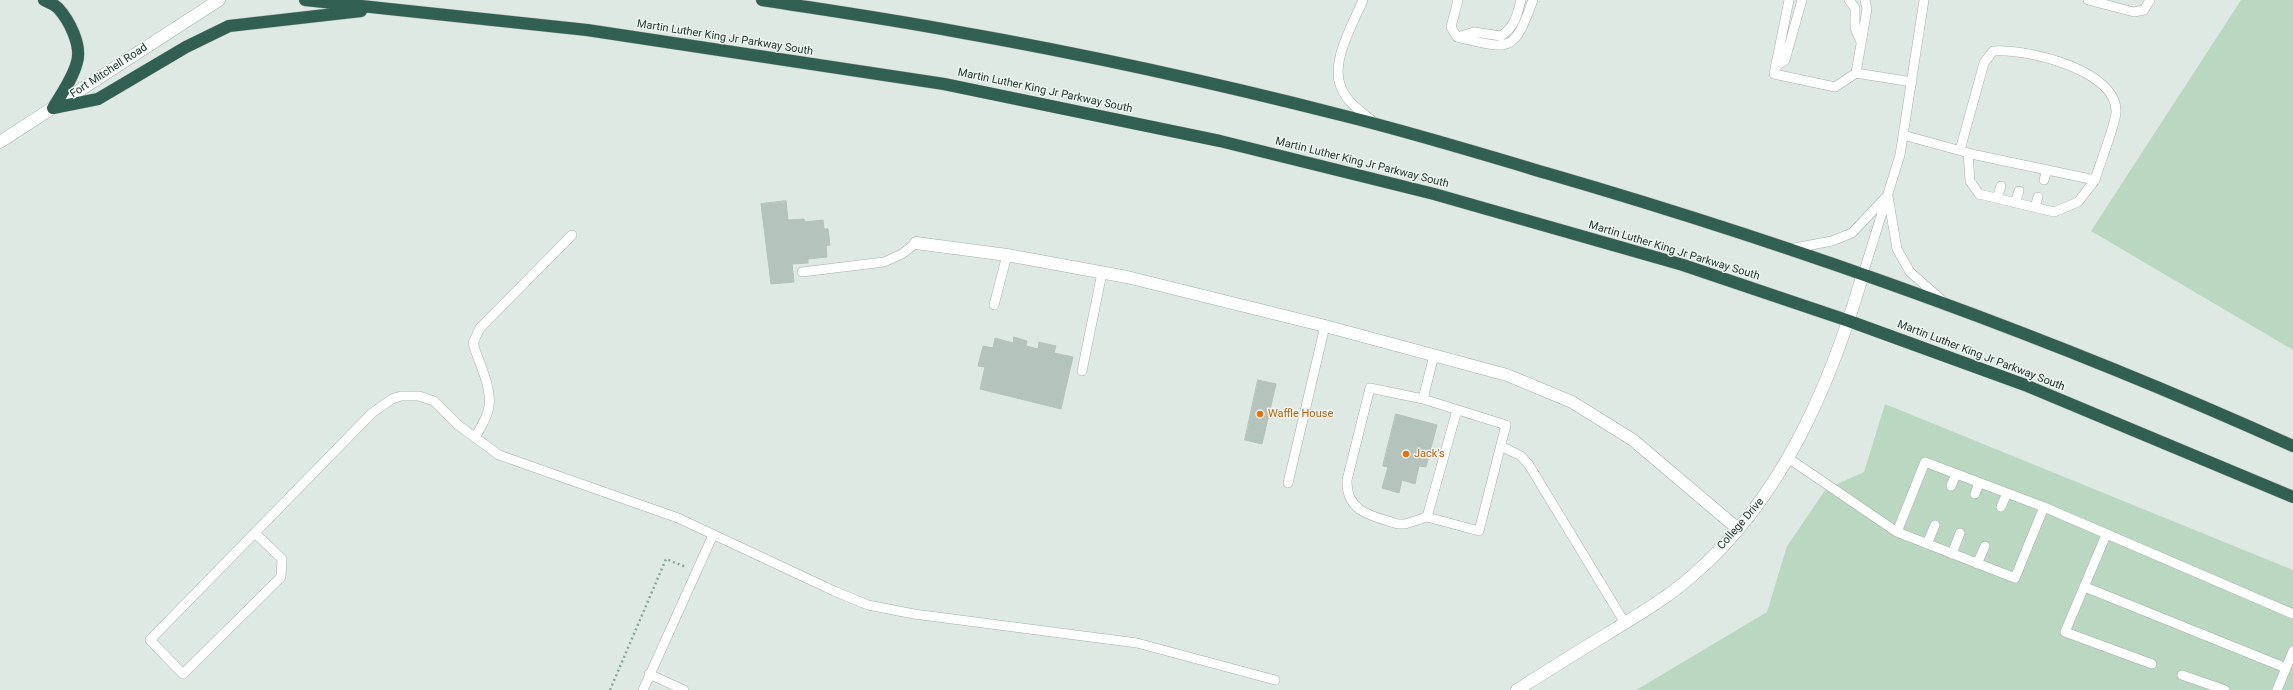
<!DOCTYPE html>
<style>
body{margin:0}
canvas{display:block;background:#dfe9e4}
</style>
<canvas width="2293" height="690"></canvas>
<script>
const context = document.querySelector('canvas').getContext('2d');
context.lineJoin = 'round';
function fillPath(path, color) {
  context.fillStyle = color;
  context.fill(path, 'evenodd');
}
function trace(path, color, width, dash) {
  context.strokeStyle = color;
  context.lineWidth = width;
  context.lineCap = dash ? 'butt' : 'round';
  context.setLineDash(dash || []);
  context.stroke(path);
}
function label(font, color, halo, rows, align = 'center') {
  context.font = font + ' Roboto,sans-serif';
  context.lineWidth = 3;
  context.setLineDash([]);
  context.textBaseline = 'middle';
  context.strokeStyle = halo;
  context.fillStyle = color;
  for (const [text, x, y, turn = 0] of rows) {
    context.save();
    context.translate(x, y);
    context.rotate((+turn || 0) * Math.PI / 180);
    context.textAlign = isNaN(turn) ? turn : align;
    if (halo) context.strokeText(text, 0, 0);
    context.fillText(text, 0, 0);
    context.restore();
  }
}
fillPath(new Path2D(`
 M2241 0H2293V350L2091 231Z
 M1885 404 2293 570V690H1636L1767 612 1787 546 1826 489 1864 472Z`), '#bad8c1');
const building = new Path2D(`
 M786 201 788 220 804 219 805 222 823 220 824 229H828L830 245 826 246 827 257 808 259V263L792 264 794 282 771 284 761 204Z
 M1014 337 1027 341 1026 346 1038 349 1039 342 1056 346 1054 353 1073 357 1061 409 980 389 985 367 978 366 983 346 993 348 995 338 1013 343Z
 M1258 380 1276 384 1262 444 1245 440Z
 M1396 414 1437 425 1426 467 1419 466 1415 484 1402 480 1399 493 1382 488 1388 467 1383 466Z`);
fillPath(building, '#b5c3bd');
trace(building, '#b3c2ba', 1);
const lane = new Path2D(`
 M1363 0C1353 24 1330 62 1341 87 1346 102 1363 113 1375 123
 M1458 0 1451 27 1457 37C1510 49 1513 55 1533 0
 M1789 0 1774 74 1835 87 1856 73 1912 82
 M1849 0 1855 8V28L1861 42
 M2088 0 2134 12 2144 10 2150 0
 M1458 37 1474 32 1501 36C1515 26 1517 16 1521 0
 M1775 67 1785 60 1802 0
 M1856 73 1867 9 1865 0
 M1903 135 1976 155 2095 180C2100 162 2114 129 2116 113 2119 70 2025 48 1993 51L1984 63 1960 150
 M1968 153 1970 181 1979 194 2054 212 2078 202 2095 180
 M2044 180 2047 170
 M1888 196 1897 249 1910 272 1944 302
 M1997 198 2001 186
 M2015 203 2019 191
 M2035 207 2038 197
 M1789 249 1832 241 1852 233 1886 197
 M802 272 884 262 902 254 916 243
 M1863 274 1900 155 1924 0
 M994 305 1007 255
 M1082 371 1102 273
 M1423 399 1434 355
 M475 438C480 428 488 417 489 406 492 386 478 362 473 343L480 328 572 235
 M1501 446 1521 456 1529 465 1625 623
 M1788 458 1897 532 2015 578 2044 507 2293 614
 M1288 483 1325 326
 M1951 486 1956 474
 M1975 494 1979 483
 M2001 507 2007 493
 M1427 517 1479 531 1506 425 1423 399 1370 388 1347 480C1346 513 1373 516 1398 524H1405L1427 517 1457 410
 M1897 532 1925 462 2044 507
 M255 533 282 559 281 577 183 674 150 640 372 413 392 399 401 396H419L434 401 458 425 499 455 678 518 834 591 868 605 914 614 1137 643 1275 680
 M2106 535 2065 632 2152 664
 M1927 544 1935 525
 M1952 554 1960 533
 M1977 564 1985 546
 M2085 587 2286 668
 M649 674 684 690
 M2182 675 2225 690
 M643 690 713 535
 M2277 690 2293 651`);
const street = new Path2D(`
 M916 243 1007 255 1127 277 1325 326 1507 375 1572 402 1633 440 1738 529
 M1517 690C1547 671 1577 652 1607 634 1636 616 1666 599 1692 576 1782 499 1830 386 1863 274`);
const secondary = new Path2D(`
 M0 142 219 0`);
const highway = new Path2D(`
 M44 0C48 2 54 4 58 8 69 20 82 45 77 62 73 78 62 93 53 108
 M305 0 587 30 944 84 1220 141 1434 194 1683 265 1849 321 2025 385 2293 497
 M762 0C826 10 889 19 953 31 1084 54 1216 83 1345 116 1413 133 1479 153 1546 173 1801 247 2051 337 2293 446
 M53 108 98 99 186 47 229 26 361 11`);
trace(lane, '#a3b0aa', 10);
trace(street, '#a3b0aa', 13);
trace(secondary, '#a0b3ab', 13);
trace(highway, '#bdc3c1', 13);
trace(new Path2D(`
 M610 690 666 559 686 567`), '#83a99b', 2.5, [2, 3]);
trace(lane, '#fff', 9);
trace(street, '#fff', 12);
trace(secondary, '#fff', 12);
trace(highway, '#316053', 12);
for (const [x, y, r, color] of [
 [1260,414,4,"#e8710a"],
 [1406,454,4,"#e8710a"]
]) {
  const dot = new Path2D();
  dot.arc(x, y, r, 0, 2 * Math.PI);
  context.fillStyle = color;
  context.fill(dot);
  trace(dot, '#eff6f2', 1.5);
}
label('11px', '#223730', '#eff6f2', [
 ["Martin Luther King Jr Parkway South",725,38,9],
 ["Fort Mitchell Road",109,71,-33],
 ["Martin Luther King Jr Parkway South",1045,91,12],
 ["Martin Luther King Jr Parkway South",1362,163,14],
 ["Martin Luther King Jr Parkway South",1674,251,17],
 ["Martin Luther King Jr Parkway South",1981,356,21],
 ["College Drive",1741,524,-49]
]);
label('11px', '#c56008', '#eff6f2', [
 ["Waffle House",1268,414],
 ["Jack's",1414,454]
], 'left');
</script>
